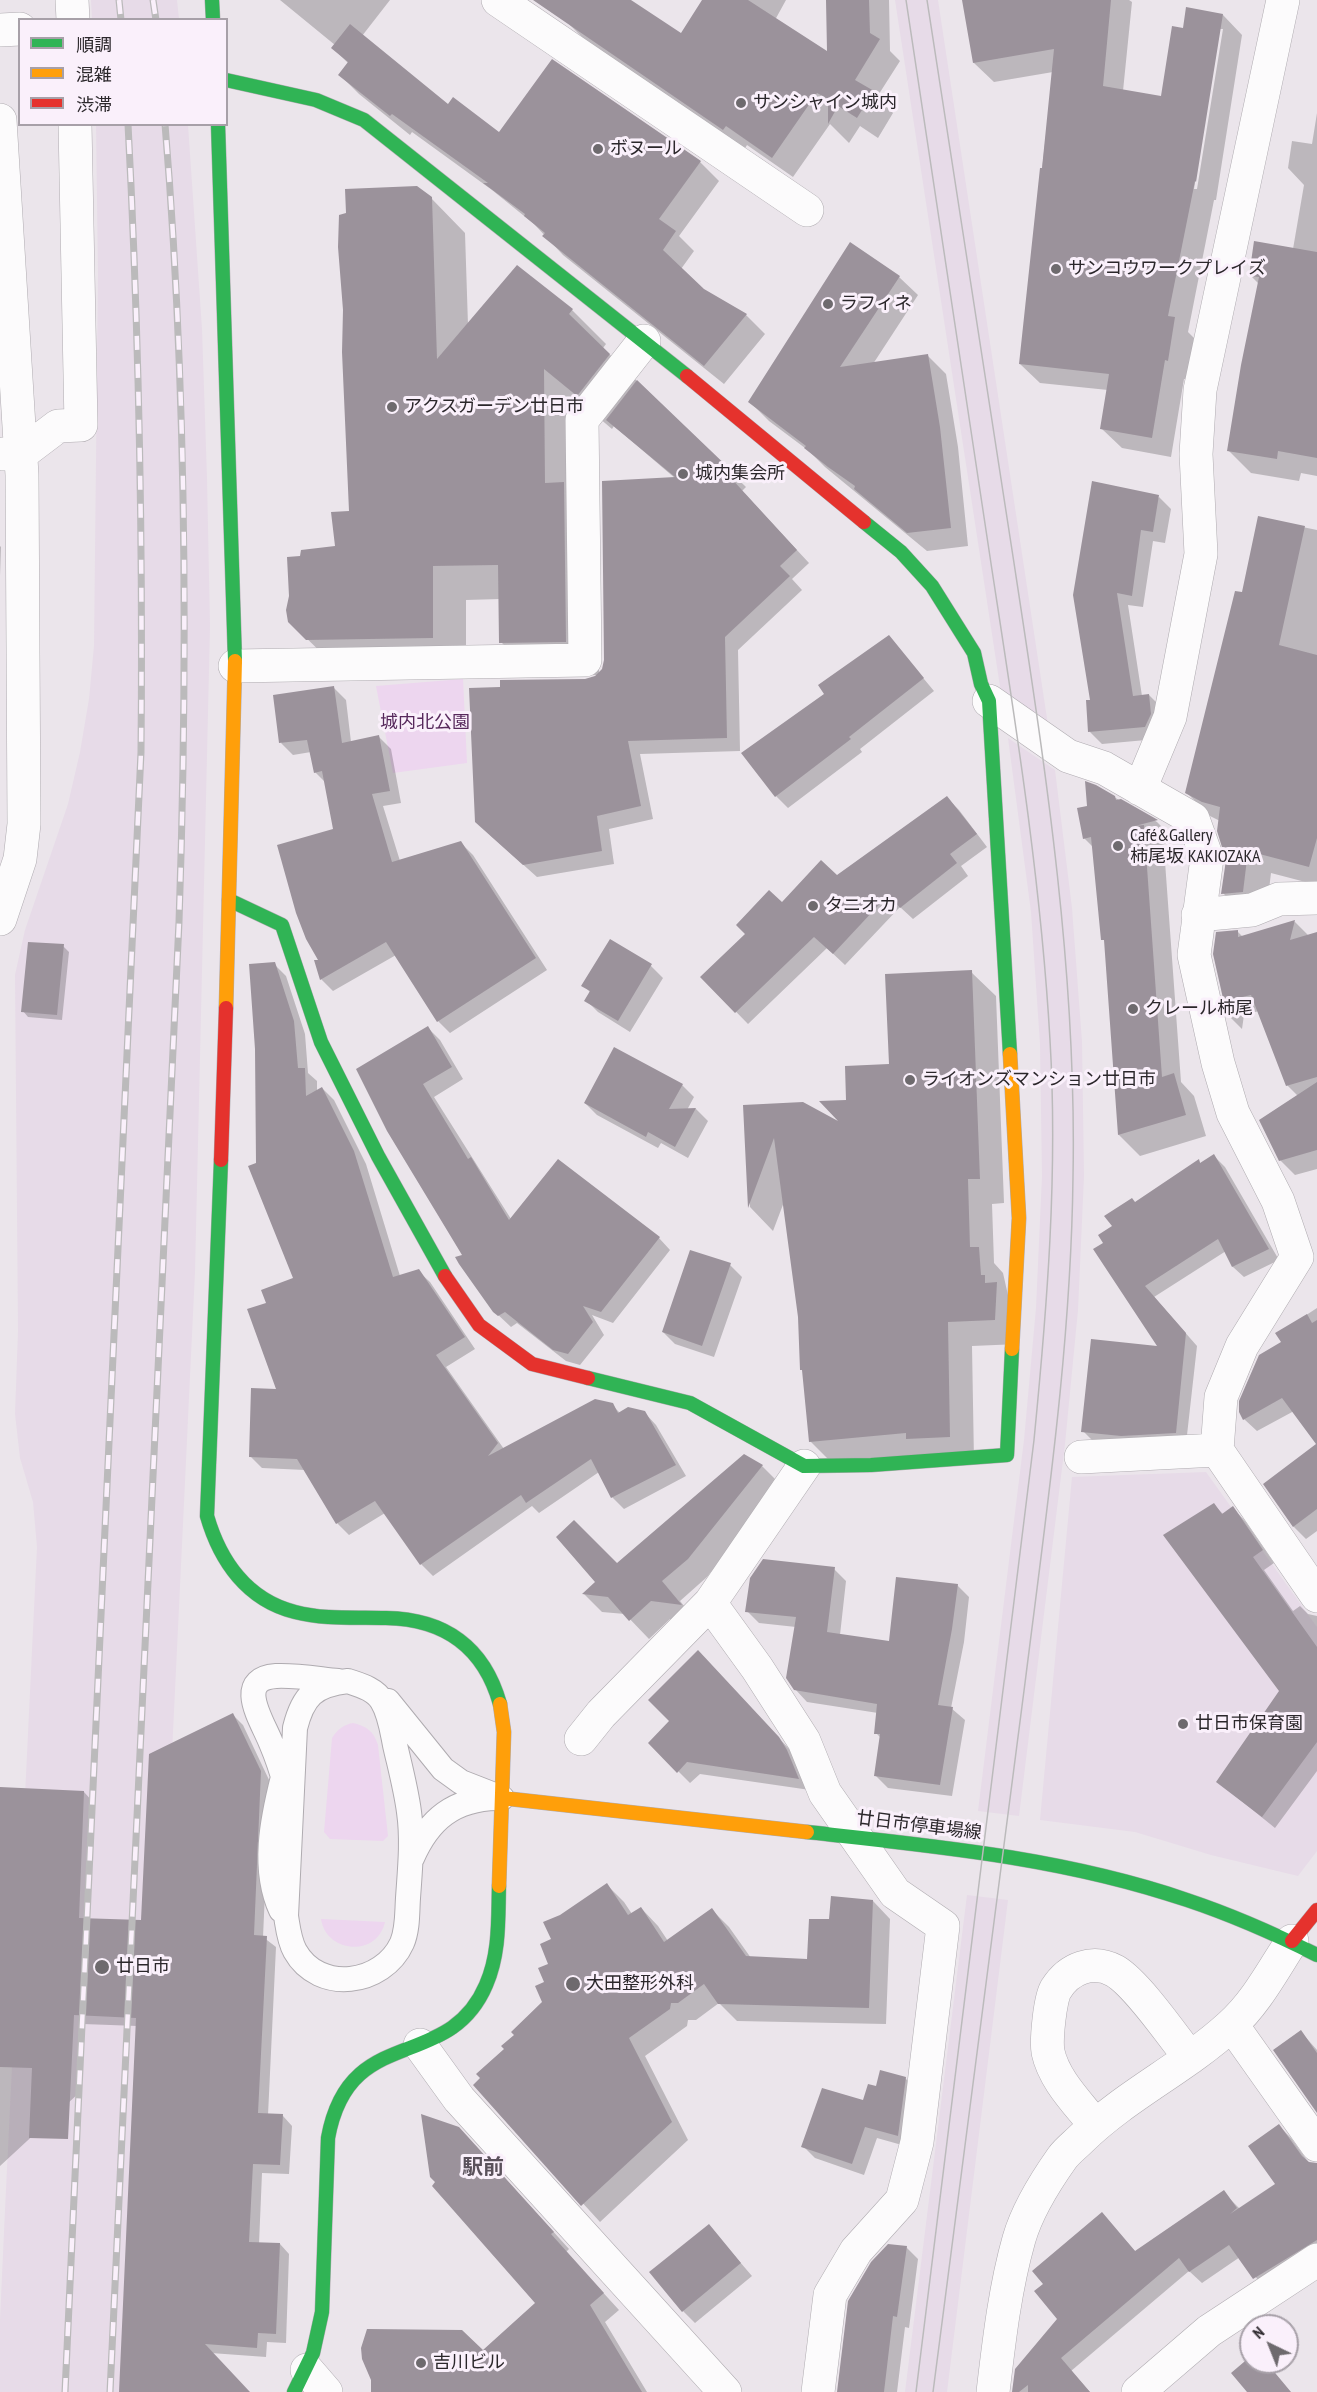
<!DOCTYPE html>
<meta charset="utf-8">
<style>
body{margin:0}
#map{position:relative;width:1317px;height:2392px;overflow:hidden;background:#ebe5eb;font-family:"PT Sans Narrow","Noto Sans JP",sans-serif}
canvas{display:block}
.legend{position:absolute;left:18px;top:18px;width:210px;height:108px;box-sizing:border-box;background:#faf0fb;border:2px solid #a7a0a8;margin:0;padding:8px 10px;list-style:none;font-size:18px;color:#2b272b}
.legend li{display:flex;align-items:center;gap:12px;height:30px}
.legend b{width:30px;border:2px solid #a7a0a8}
.north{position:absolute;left:1239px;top:2314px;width:60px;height:60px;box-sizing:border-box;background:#faf0fb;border:2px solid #a7a0a8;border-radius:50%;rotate:317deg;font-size:16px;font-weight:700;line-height:24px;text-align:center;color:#2b272b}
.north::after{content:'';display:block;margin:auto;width:21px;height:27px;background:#6e6a6e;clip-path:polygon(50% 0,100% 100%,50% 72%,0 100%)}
</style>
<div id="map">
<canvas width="1317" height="2392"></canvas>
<ul class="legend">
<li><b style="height:8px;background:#30b455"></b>順調</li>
<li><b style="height:8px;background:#ff9f0a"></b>混雑</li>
<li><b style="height:8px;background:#e5322d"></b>渋滞</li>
</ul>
<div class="north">N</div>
</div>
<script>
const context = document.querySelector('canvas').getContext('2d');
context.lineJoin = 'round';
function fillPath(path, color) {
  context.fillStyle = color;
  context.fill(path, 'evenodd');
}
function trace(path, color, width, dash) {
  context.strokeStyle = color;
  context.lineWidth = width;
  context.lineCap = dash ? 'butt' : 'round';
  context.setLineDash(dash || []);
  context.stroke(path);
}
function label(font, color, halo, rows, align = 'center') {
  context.font = font + ' "PT Sans Narrow","Noto Sans JP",sans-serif';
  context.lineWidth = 6;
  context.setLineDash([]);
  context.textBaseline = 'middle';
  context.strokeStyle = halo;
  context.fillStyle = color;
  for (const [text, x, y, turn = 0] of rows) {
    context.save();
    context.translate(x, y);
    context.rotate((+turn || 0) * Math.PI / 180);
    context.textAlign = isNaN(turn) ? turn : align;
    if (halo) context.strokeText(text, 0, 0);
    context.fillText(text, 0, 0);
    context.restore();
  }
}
fillPath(new Path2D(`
 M91 0H177L179 19H92Z
 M895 0H938L1048 725 1001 693Z
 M96 125H188L202 329 207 478 210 626 195 1272 164 1921 146 2392H0V2320L5 2210 37 1547 33 1502 20 1458 15 1414 18 1331 15 975 25 930 68 804 80 752 89 699 94 646 98 275Z
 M1008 738 1055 770 1072 908 1082 1042 1084 1176 1078 1310 1065 1444 1019 1816 978 1811 1024 1440 1036 1308 1042 1176 1040 1044 1031 912Z
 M1206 1472 1317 1627V1851L1298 1876 1211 1855 1135 1832 1040 1820 1072 1477Z
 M967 1895 1008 1900 948 2384 947 2392H905Z`), '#e7dbe8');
fillPath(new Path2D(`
 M463 679 467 763 393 773 376 686Z
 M353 1723C367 1726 374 1732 378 1745L388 1836 383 1841 330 1839 324 1832 332 1738C338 1729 343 1725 353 1723Z
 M321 1919 385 1922C377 1958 326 1953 321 1919Z`), '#edd6ef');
fillPath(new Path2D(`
 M280 0H390L362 36 448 106 499 134 700 162 719 181 679 236 694 251 681 269 704 290 746 315 765 334 724 384 563 255 534 224 492 190 412 132 410 135 359 94 340 75 349 64 333 48 335 45Z
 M575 0H628L681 35 704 0H786L775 20 828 54V0H889L890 51 900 61 877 97 893 113 878 138 860 126 849 143 830 124 793 177 747 145 744 150 584 39 563 18ZM841 99 844 101 837 111 835 109Z
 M963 0H1129L1132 2 1123 91 1162 98 1184 29 1223 15 1242 35 1216 200H1214L1188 332 1194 338 1187 379H1184L1171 457 1122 448 1102 429 1108 390 1040 383 1020 364 1053 72 994 82 974 63ZM1220 29H1223L1197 189H1194Z
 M1317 113V476L1301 473 1299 481 1251 473 1228 450 1259 284 1250 275 1293 249 1304 185 1288 168 1292 141 1312 144Z
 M431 198 465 233 468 325 518 267 572 310 606 344 603 348 746 487 742 491 809 563 792 579 802 590 738 650 740 751 640 754 653 819 609 829 614 864 537 877 490 835 586 680 599 675 535 676 501 642 500 599 466 600V672L342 673 289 621 302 557 336 548 350 513ZM578 400 612 429 614 426 676 479 603 669 599 673 598 518Z
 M899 277 918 295 873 364 927 355 946 374 958 447 968 546 927 551 825 467 809 451 769 421 750 402Z
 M1159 497 1171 509 1165 543 1153 541 1143 607 1128 605 1142 696 1149 695 1161 707 1157 739 1102 744 1090 732 1092 701 1075 595Z
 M1259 518 1317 530V885L1271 873 1266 914 1245 916 1223 893 1227 860 1220 821 1210 816 1187 793 1243 594Z
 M0 546 1 547 0 576Z
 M889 637 934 691 860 749 862 752 788 808 776 796Z
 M334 688 346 700 351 742 379 737 391 749 401 803 383 806 400 861 461 843 473 855 547 970 450 1033 438 1021 396 955 333 991 321 979V961L334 830 326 783 315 772 311 752 293 755 281 743Z
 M1114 797 1157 822 1176 841 1161 845 1164 848 1181 1082 1194 1096 1206 1136 1140 1156 1119 1135 1106 942 1103 939 1093 847 1084 838Z
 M947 798 959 810 987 847 961 866 968 876 913 919 900 907 845 965 827 948 748 1024 702 977 782 904 837 877Z
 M1295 922 1309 936 1317 933V1169L1295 1175 1280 1160 1298 1096 1287 1085 1259 1011 1244 1015 1242 1029 1228 1015 1215 954 1238 932 1243 937Z
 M63 946 69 952 62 1020 28 1017 23 1011Z
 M619 946 651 966 663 978 630 1032 598 1012 586 1000 590 992 583 985Z
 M274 964 286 976 305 1034 308 1073 317 1081V1092L322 1088 334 1100 366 1164 400 1276 418 1271 430 1282 475 1349 446 1367 504 1449 612 1405 620 1413 644 1412 656 1425 686 1476 624 1509 612 1497 599 1472 539 1513 532 1506 433 1576 421 1564 385 1513 349 1535 337 1523 305 1470 262 1468 251 1457 278 1391 268 1304 295 1279 257 1165Z
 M971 972 996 996 1004 1203 992 1204 994 1263 1003 1273 1019 1344 972 1346 974 1461 835 1466 810 1441 804 1372 801 1369 799 1317 784 1202 773 1231 750 1207 745 1107 844 1126 847 1101 890 1066Z
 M428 1028 440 1040 463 1079 434 1097 511 1219 659 1238 670 1250 613 1323 592 1315 604 1335 580 1365 566 1361 517 1323 511 1327 494 1311 465 1256 388 1131Z
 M682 1085 694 1097 687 1110 696 1109 708 1121 688 1158 661 1143 658 1148 597 1115 585 1103Z
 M1214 1156 1225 1167 1279 1260 1244 1277 1233 1267 1226 1251 1154 1297 1197 1346 1186 1444 1094 1442 1083 1431 1160 1348 1105 1243 1114 1227 1135 1203 1199 1161 1201 1164Z
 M730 1265 742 1277 714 1357 675 1344 663 1332Z
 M1317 1308V1443L1294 1411 1257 1431 1244 1419 1283 1342 1277 1334Z
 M1317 1445V1531L1306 1539 1294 1527 1265 1484Z
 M762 1466 780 1484 707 1577 680 1601 698 1623 670 1619 649 1639 625 1614 602 1612 584 1594 617 1565Z
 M1214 1505 1224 1515 1233 1508 1245 1521 1274 1563 1264 1570 1293 1611 1300 1606 1308 1614 1317 1616V1771L1275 1828 1218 1782 1281 1691Z
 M834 1569 846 1581 840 1635 890 1643 957 1585 969 1597 964 1642 951 1708 965 1720 952 1796 888 1788 876 1776 881 1738 876 1733 878 1713 807 1702 795 1689 796 1627 759 1623 747 1611Z
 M710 1664 791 1751 810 1790 700 1774 690 1783 650 1743 671 1721Z
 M233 1715 243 1725 270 1782 263 1937 276 1947 268 2115 283 2116 292 2126 289 2174 262 2173 259 2244H280L289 2254 286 2343 267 2342 266 2357 211 2353 209 2392H120L137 2026 83 2024 80 2092 0 2166V1789L84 1792 93 1802 88 1920 142 1922Z
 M607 1885 624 1902 632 1914 641 1908 658 1926 668 1941 712 1910 729 1927 751 1958 808 1961 830 1921 873 1901 890 1919 886 2024 737 2021 719 2003 696 2020H688L687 2026 645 2056 688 2140 600 2222 475 2085 544 2003 553 1940 560 1916Z
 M1301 2032 1317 2050V2110Z
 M905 2078 917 2090 909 2147 877 2138 864 2175 815 2158 803 2146 864 2102 877 2088Z
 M1279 2126 1291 2138 1309 2163 1317 2167V2257L1266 2290 1240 2257 1202 2283 1189 2271 1071 2371 1090 2392H1013L1059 2319 1045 2284 1102 2214 1136 2252 1223 2192 1240 2209 1277 2184Z
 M475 2145 569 2249 566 2252 619 2310 605 2322 647 2392H372L483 2352 537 2304Z
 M709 2226 752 2276 695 2323 683 2311Z
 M906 2247 918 2259 909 2328 905 2327 897 2392H841Z`), '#0003');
fillPath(new Path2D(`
 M533 0H631L681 33 702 0H748L827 51 826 0H869L870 33 880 39 855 80 874 91 857 118 838 106 828 124V99L817 93 772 158 726 126 723 130Z
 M962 0H1111L1103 86 1161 96 1172 26 1183 28 1186 7 1223 14 1196 182 1195 181 1168 316 1175 317 1168 361 1165 360 1152 438 1100 429 1109 374 1019 364 1040 168H1042L1054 49 973 63Z
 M350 24 448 104 453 97 499 132 552 59 701 161 659 219 676 231 663 250 704 289 747 314 704 366 542 236 545 233 524 216 525 214 483 183H488L392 114 390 116 338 75 348 62 331 48Z
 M417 186 432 197 437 359 517 265 573 309 569 314 610 354 577 396 544 369 545 483 564 482 566 642 499 643 498 565 433 566V638L306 640 288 622 286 610 289 596 287 557 300 556 301 550 335 546 331 512 349 511 342 352 343 310 338 247 339 215 346 213 345 189Z
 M1254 241 1317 252V458L1278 451 1277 459 1227 451 1241 365 1259 277 1249 276Z
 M850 242 900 276 840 367 928 354 940 427 951 528 907 533 854 489 855 486 828 467 804 448 806 446 748 402Z
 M637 380 734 473 730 477 797 550 780 566 790 576 725 637 727 738 628 741 641 806 597 816 602 851 523 865 475 822 469 688 500 687V680L585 679 595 676 602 669 604 660 602 481 675 477 606 420Z
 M1092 481 1159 495 1153 532 1141 530 1132 596 1117 593 1133 696 1149 694 1151 714 1145 727 1088 732 1086 700H1090L1073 595Z
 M1258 516 1305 526 1279 645 1317 655V838L1309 867 1248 851 1243 892 1221 894 1226 860 1217 831 1220 807 1202 802 1185 793 1235 591 1242 592Z
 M889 635 924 678 849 737 851 739 775 797 741 753 824 694 818 685Z
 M334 686 342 743 379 735 390 791 372 794 392 862 461 841 536 958 437 1022 386 942 320 980 314 960H318L306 939 296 913 277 845 333 829 322 771 314 773 307 740 279 743 273 695Z
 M1085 781 1096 785 1115 796 1116 800 1121 799 1158 820 1135 826 1144 825 1162 1077 1174 1073 1186 1115 1118 1135 1104 940H1101L1091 837 1083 839 1077 808 1087 806Z
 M947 796 977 834 950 854 957 863 900 908 889 894 833 954 814 937 735 1013 700 977 745 934 736 925 769 890 782 902 821 860 837 875Z
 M1295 920 1290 940 1317 932V1077L1286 1086 1251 995 1229 1000 1227 1016 1213 954 1216 932 1238 930V937Z
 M610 939 652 964 618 1021 584 1001 590 991 581 986Z
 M28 942 64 944 57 1015 21 1012Z
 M275 962 294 1021 298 1068H305L306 1096 322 1087 354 1151 393 1277 419 1269 465 1337 436 1355 498 1443 488 1456 595 1399 613 1403 618 1413 628 1407 645 1411 676 1465 611 1498 591 1459 526 1503 521 1495 420 1565 375 1501 336 1524 297 1459 249 1457 251 1388 276 1389 247 1309 266 1303 261 1290 293 1278 248 1166 256 1163 255 1049 249 964Z
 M972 970 980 1179H968L970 1247H979L981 1275H985V1283L997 1282 995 1320 948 1322 950 1437 906 1439V1433L809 1442 802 1370H800L798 1317 774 1138 748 1208 743 1105 803 1102 838 1121 819 1101 846 1100 845 1066 889 1064 885 974Z
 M428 1026 452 1067 423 1084 468 1159 471 1157 509 1220 558 1159 660 1237 601 1312 583 1306 593 1322 568 1354 553 1350 505 1312 498 1316 493 1312 459 1264 455 1257 462 1255 387 1131 356 1069Z
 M614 1047 683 1084 669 1109 696 1108 675 1147 648 1132 646 1137 584 1103Z
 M1317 1082V1150L1279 1161 1259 1120Z
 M1214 1154 1269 1249 1232 1267 1218 1239 1145 1286 1186 1333 1176 1433 1121 1436 1081 1432 1091 1339 1157 1346 1093 1249 1103 1243 1098 1235 1112 1226 1104 1216 1132 1198 1135 1202 1199 1159 1200 1163Z
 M690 1250 731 1263 702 1346 662 1332Z
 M1307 1314 1312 1323 1317 1320V1509L1293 1527 1263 1484 1316 1444 1282 1398 1243 1420 1239 1412V1401L1259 1355 1281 1342 1275 1333Z
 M744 1454 763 1465 688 1559 662 1581 682 1605 651 1601 629 1621 608 1597 582 1594 595 1582 556 1537 574 1520 617 1563Z
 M1214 1503 1222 1514 1233 1506 1263 1550 1253 1557 1317 1647V1742L1262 1817 1216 1782 1279 1691 1163 1535Z
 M763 1559 835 1567 827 1632 889 1641 896 1577 958 1584 952 1629 938 1705 953 1707 940 1785 874 1776 880 1734H874L877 1704 794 1690 786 1678 796 1617 745 1612 750 1578Z
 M698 1650 779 1737 787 1750 799 1779 687 1762 677 1773 648 1743 669 1721 648 1700Z
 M233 1713 261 1771 254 1935 267 1936 258 2113 283 2114 280 2165 253 2164 249 2242 280 2243 276 2334 258 2333 257 2348 205 2344 250 2392H119L136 2018 74 2015 68 2139 29 2138 32 2068 0 2067V1787L84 1791 79 1918 141 1920 149 1754Z
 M607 1883 628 1915 641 1907 664 1942 712 1908 746 1956 807 1959 809 1919H829L831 1896 873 1900 869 2008 718 2004 704 1984 678 2003H671L670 2009 629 2038 672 2122 581 2206 473 2085 480 2078 476 2074 504 2049 501 2046 514 2035 511 2032 542 2002 535 1986 544 1982 538 1968 548 1964 540 1944 551 1939 543 1922 560 1915Z
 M1301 2030 1317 2053V2113L1273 2050Z
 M880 2070 906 2077 898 2136 865 2127 852 2164 801 2147 822 2088 863 2100 868 2084 876 2086Z
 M421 2114 459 2127 554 2232 551 2234 604 2293 590 2305 642 2392H371V2380L362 2359 361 2348 367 2329 462 2330 483 2350 535 2303 432 2186 435 2182 430 2177Z
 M1279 2124 1302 2156 1309 2162 1317 2163V2240L1253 2279 1229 2245 1189 2272 1179 2258 1061 2358 1090 2392H1028V2385L1019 2392H1012L1015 2369 1057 2319 1034 2291 1043 2284 1032 2271 1102 2212 1135 2251 1224 2190 1237 2208 1230 2214 1275 2184 1248 2146Z
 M709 2224 741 2263 682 2312 649 2272Z
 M888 2244 907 2246 897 2317 893 2316 884 2392H837L848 2301 871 2262Z
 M1251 2356V2362H1266L1291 2392H1247L1231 2373Z`), '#9b929b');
const lane = new Path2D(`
 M348 1681C360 1685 375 1689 382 1701 390 1714 392 1730 395 1745 400 1767 406 1789 409 1812 413 1840 410 1869 408 1898 407 1912 408 1929 402 1943 383 1985 319 1994 295 1951 289 1940 288 1928 286 1916L295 1728C303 1696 314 1685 348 1681Z
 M388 1701 443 1769 461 1782 502 1798
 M286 1787C282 1772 277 1757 271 1743 263 1722 233 1679 276 1676 296 1675 318 1679 338 1681
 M412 1858C429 1819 454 1799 497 1798
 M281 1910C262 1869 272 1820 283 1777`);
const street = new Path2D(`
 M72 0 73 20
 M498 0 807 210
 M0 30 20 29
 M0 120 22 475 24 824 20 859 0 919
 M3 454H21L58 426 81 425 75 124
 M235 666 585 660 582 420 644 341
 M989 701 1068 756 1104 768 1193 819 1207 858 1194 955 1218 1063 1233 1113 1278 1201 1297 1257 1242 1346 1221 1397 1217 1450
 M1140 789 1170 717 1201 554 1196 454 1200 390 1283 0
 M1198 915 1252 910 1279 899 1317 898
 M1081 1457 1217 1450 1317 1596
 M710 1603 757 1668 804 1741 825 1793 895 1893 943 1926 917 2142 902 2200 856 2251 830 2295 818 2392
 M581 1739 601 1714 710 1603 804 1466
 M1232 2025 1317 2145
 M420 2045 459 2099 725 2392
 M1095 2125C1078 2103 1054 2080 1048 2052 1046 2040 1050 1998 1056 1989 1069 1968 1093 1959 1115 1971 1137 1984 1173 2036 1190 2058
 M307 2370 326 2392
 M993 2392C999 2341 1005 2288 1019 2239 1027 2211 1045 2182 1062 2158 1067 2151 1075 2145 1081 2139 1126 2095 1184 2068 1230 2026 1256 2003 1273 1970 1292 1941
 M1138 2392 1209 2331 1317 2260`);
const fast = new Path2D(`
 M212 0 213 20
 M226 80 316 100 364 120 687 376
 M218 124 235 661
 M864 522 901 552 932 586 974 653 981 684 989 701 1010 1054
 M229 900 282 925 321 1042 378 1156 445 1276
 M221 1160 207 1516C220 1561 247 1600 295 1612 325 1620 356 1617 386 1618 445 1619 484 1647 500 1704
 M588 1378 690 1403 804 1466 871 1465 1007 1455 1012 1349
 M807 1832C935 1846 1064 1858 1187 1900 1232 1915 1275 1934 1317 1955
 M294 2392 313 2353 322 2312 328 2138C349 2022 448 2074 486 1985 500 1953 498 1919 499 1886`);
const slow = new Path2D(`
 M226 1008 235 661
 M1010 1054 1019 1218 1012 1349
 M502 1798 807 1832
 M499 1886 504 1732 500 1704`);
const jam = new Path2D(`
 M687 376 864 522
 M221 1160 226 1008
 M445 1276 479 1325 532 1364 588 1378
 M1292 1941 1317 1910`);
trace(lane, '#afabb0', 26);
trace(street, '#afabb0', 34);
trace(fast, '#afabb0', 15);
trace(slow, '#afabb0', 15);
trace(jam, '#afabb0', 15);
trace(lane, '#fcfbfc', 24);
trace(street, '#fcfbfc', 33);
trace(fast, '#30b455', 14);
trace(slow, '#ff9f0a', 14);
trace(jam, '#e5322d', 14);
trace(new Path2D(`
 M906 0C935 190 964 380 992 570 1016 726 1041 882 1050 1040 1058 1174 1047 1308 1034 1440L916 2392
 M927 0C956 188 985 375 1014 563 1045 766 1077 970 1073 1177 1071 1347 1046 1515 1025 1683 996 1920 964 2156 933 2392`), '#bbbabb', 1.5);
const rail = new Path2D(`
 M119 0 121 20
 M153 0 156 20
 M65 2392 141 752C143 542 139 334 128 124
 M110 2392 179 922C188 656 187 390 165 124`);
trace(rail, '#bbbabb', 7);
trace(rail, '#faf0fb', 4.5, [14]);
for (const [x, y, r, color] of [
 [741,103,6,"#6e6a6e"],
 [598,149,6,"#6e6a6e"],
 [1056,269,6,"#6e6a6e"],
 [828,304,6,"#6e6a6e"],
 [392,407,6,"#6e6a6e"],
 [683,474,6,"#6e6a6e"],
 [1118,846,6,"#6e6a6e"],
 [813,906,6,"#6e6a6e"],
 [1133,1009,6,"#6e6a6e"],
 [910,1080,6,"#6e6a6e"],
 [1183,1724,6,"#6e6a6e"],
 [102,1967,8,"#6e6a6e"],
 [573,1984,8,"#6e6a6e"],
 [421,2363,6,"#6e6a6e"]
]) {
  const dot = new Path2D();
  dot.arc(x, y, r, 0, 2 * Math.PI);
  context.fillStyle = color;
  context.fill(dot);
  trace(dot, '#faf0fb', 2);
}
label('18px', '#2b272b', '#faf0fb', [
 ["サンシャイン城内",753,103],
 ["ボヌール",610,149],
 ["サンコウワークプレイズ",1068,269],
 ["ラフィネ",840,304],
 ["アクスガーデン廿日市",404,407],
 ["城内集会所",695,474],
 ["Café&Gallery",1130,836],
 ["柿尾坂 KAKIOZAKA",1130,857],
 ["タニオカ",825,906],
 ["クレール柿尾",1145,1009],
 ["ライオンズマンション廿日市",922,1080],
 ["廿日市保育園",1195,1724],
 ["廿日市",116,1967],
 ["大田整形外科",586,1984],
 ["吉川ビル",433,2363]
], 'left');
label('18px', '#57295c', '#faf0fb', [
 ["城内北公園",425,723]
]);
label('18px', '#2b272b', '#faf0fb', [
 ["廿日市停車場線",919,1826,7]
]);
label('bold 21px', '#5a515b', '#faf0fb', [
 ["駅前",483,2168]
]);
</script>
